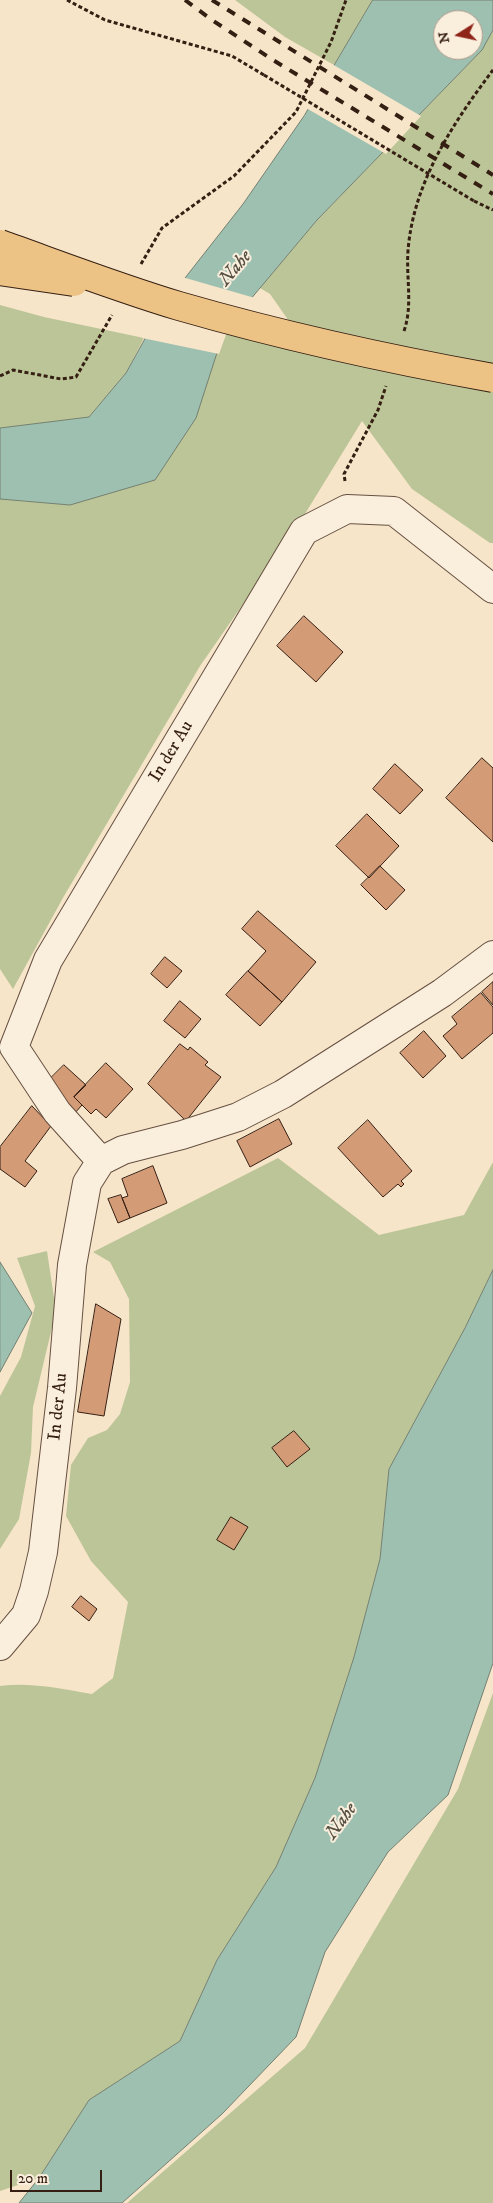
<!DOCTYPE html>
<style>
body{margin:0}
#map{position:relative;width:493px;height:2203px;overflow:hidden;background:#f7e5ca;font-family:"IM FELL DW Pica",serif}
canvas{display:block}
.north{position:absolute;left:433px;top:10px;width:50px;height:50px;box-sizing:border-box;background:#faeedd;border:1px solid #ab9b8c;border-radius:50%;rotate:260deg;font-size:14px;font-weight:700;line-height:20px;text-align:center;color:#351f13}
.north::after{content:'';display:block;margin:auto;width:18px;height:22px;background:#8f2418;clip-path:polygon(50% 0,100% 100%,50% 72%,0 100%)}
.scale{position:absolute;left:10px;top:2170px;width:92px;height:22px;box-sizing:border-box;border:2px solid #351f13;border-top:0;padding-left:6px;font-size:15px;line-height:18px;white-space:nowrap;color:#351f13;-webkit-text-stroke:4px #faeedd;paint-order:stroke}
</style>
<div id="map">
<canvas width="493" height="2203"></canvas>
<div class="north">N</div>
<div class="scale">20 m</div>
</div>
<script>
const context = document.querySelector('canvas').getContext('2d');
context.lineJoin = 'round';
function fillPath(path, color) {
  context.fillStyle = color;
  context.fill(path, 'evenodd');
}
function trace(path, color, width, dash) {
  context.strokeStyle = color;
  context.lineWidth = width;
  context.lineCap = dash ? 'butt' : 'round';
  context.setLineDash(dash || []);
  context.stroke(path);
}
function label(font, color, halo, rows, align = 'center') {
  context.font = font + ' "IM FELL DW Pica",serif';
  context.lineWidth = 4;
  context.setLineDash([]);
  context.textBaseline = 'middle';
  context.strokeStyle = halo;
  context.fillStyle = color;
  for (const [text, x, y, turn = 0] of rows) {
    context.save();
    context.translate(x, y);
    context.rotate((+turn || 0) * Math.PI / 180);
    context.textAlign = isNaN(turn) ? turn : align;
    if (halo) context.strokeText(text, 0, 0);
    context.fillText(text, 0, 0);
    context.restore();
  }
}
fillPath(new Path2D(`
 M235 0H373L334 65 285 37Z
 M493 30V543H490L412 489 362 421 300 522 200 666 64 896 13 989 0 969V499L70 505 224 331 291 324 270 294 260 288 317 220 482 50Z
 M0 305 44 317 144 338 126 373 89 417 0 428Z
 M278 1158 379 1235 464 1215 493 1162V1270L465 1328 389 1469 380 1559 354 1657 315 1778 276 1867 217 1960 180 2041 89 2100 39 2178 0 2191V1686C31 1682 61 1689 92 1694L113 1678 128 1602 91 1561 66 1516 71 1465 88 1438 107 1430 120 1414 130 1382 129 1299 110 1262 93 1252Z
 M47 1251 56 1311 33 1407 31 1453 19 1519 0 1549V1396L21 1357 35 1306 17 1258Z
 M493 1693V2203H127L305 2048 458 1789Z`), '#bcc597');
const water = new Path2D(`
 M373 0H493V30L482 50 317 220 224 331 196 418 155 480 70 505 0 499V428L89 417 126 373 163 306 243 204 304 116ZM443 20H473V50H443Z
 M0 1262 32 1313 0 1372Z
 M493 1270V1663L448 1795 388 1852 325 1952 296 2037 222 2114 122 2203H19L39 2178 89 2100 180 2041 217 1960 276 1867 315 1778 354 1657 380 1559 389 1469 465 1328Z`);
fillPath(water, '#9ec0b0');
trace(water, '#748071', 1);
fillPath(new Path2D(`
 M332 64 421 116 386 154 306 108Z
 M182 277 255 298 227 332 219 354 142 338 160 304Z`), '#f7e5ca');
const building = new Path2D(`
 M304 616 343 652 316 682 277 646Z
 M482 758 493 768V842L446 798Z
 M395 764 423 790 400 814 373 789Z
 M367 814 399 846 369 878 336 846Z
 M380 866 405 890 386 910 361 885Z
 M258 911 316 962 282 1002 248 971 266 951 242 929Z
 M165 957 182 971 167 988 151 974Z
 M248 971 282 1002 260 1026 226 995Z
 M493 982V1005L482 992Z
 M481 993 493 1007V1033L462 1059 443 1036 457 1024 452 1017Z
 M180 1001 201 1019 185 1038 164 1021Z
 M424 1031 446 1056 423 1078 400 1053Z
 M180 1044 188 1050 190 1047 208 1062 205 1065 221 1077 186 1121 148 1084Z
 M106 1063 133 1089 106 1118 96 1109 91 1114 74 1097Z
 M64 1065 86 1085 74 1097 82 1105 74 1114 50 1079Z
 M32 1106 51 1126 25 1161 37 1171 25 1187 0 1169V1147Z
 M279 1119 292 1144 250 1167 237 1141Z
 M368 1120 412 1171 401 1181 404 1184 401 1187 398 1184 383 1197 338 1148Z
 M153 1166 167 1203 130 1218 122 1198 128 1196 122 1179Z
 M121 1195 130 1218 118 1223 108 1199Z
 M96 1304 121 1319 104 1416 78 1412Z
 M294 1431 310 1449 287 1467 272 1448Z
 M231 1517 248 1527 234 1550 217 1540Z
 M81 1596 97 1609 89 1621 72 1607Z`);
fillPath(building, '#d49b77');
trace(building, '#351f13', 1);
const minor = new Path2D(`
 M101 1161 57 1112 14 1047 48 960 304 531 347 509 394 511 493 589
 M0 1646 26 1615 34 1591 43 1552 62 1388 72 1265 87 1183 101 1161 123 1150 182 1135 238 1117 283 1094 442 993 493 955`);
trace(minor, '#665041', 30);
trace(new Path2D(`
 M67 0 105 20 232 56 264 75
 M474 201 493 210
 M141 264 162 228 234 176 296 112 331 42 346 0
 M404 331C413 305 406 278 408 251 413 183 453 123 493 70
 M0 376 13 370 61 379 76 377 112 315
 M345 481 344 474 378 410 386 386`), '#351f13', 3, [4, 2.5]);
trace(minor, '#faeedd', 28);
trace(new Path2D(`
 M185 0 212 20 273 60 493 194
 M212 0 493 175`), '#351f13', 4, [9, 9]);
const majorBridge = new Path2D(`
 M0 244C59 265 119 288 179 306 283 336 387 359 493 378
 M0 271 74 282`);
trace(majorBridge, '#351f13', 30, []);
trace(new Path2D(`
 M264 75 474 201`), '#351f13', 3, [4, 2.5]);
trace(majorBridge, '#ecc285', 28);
label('18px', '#351f13', '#faeedd', [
 ["In der Au",172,752,-59],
 ["In der Au",59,1407,-84]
]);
label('italic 19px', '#544f42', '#faeedd', [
 ["Nahe",236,269,-50],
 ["Nahe",342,1822,-54]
]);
</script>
